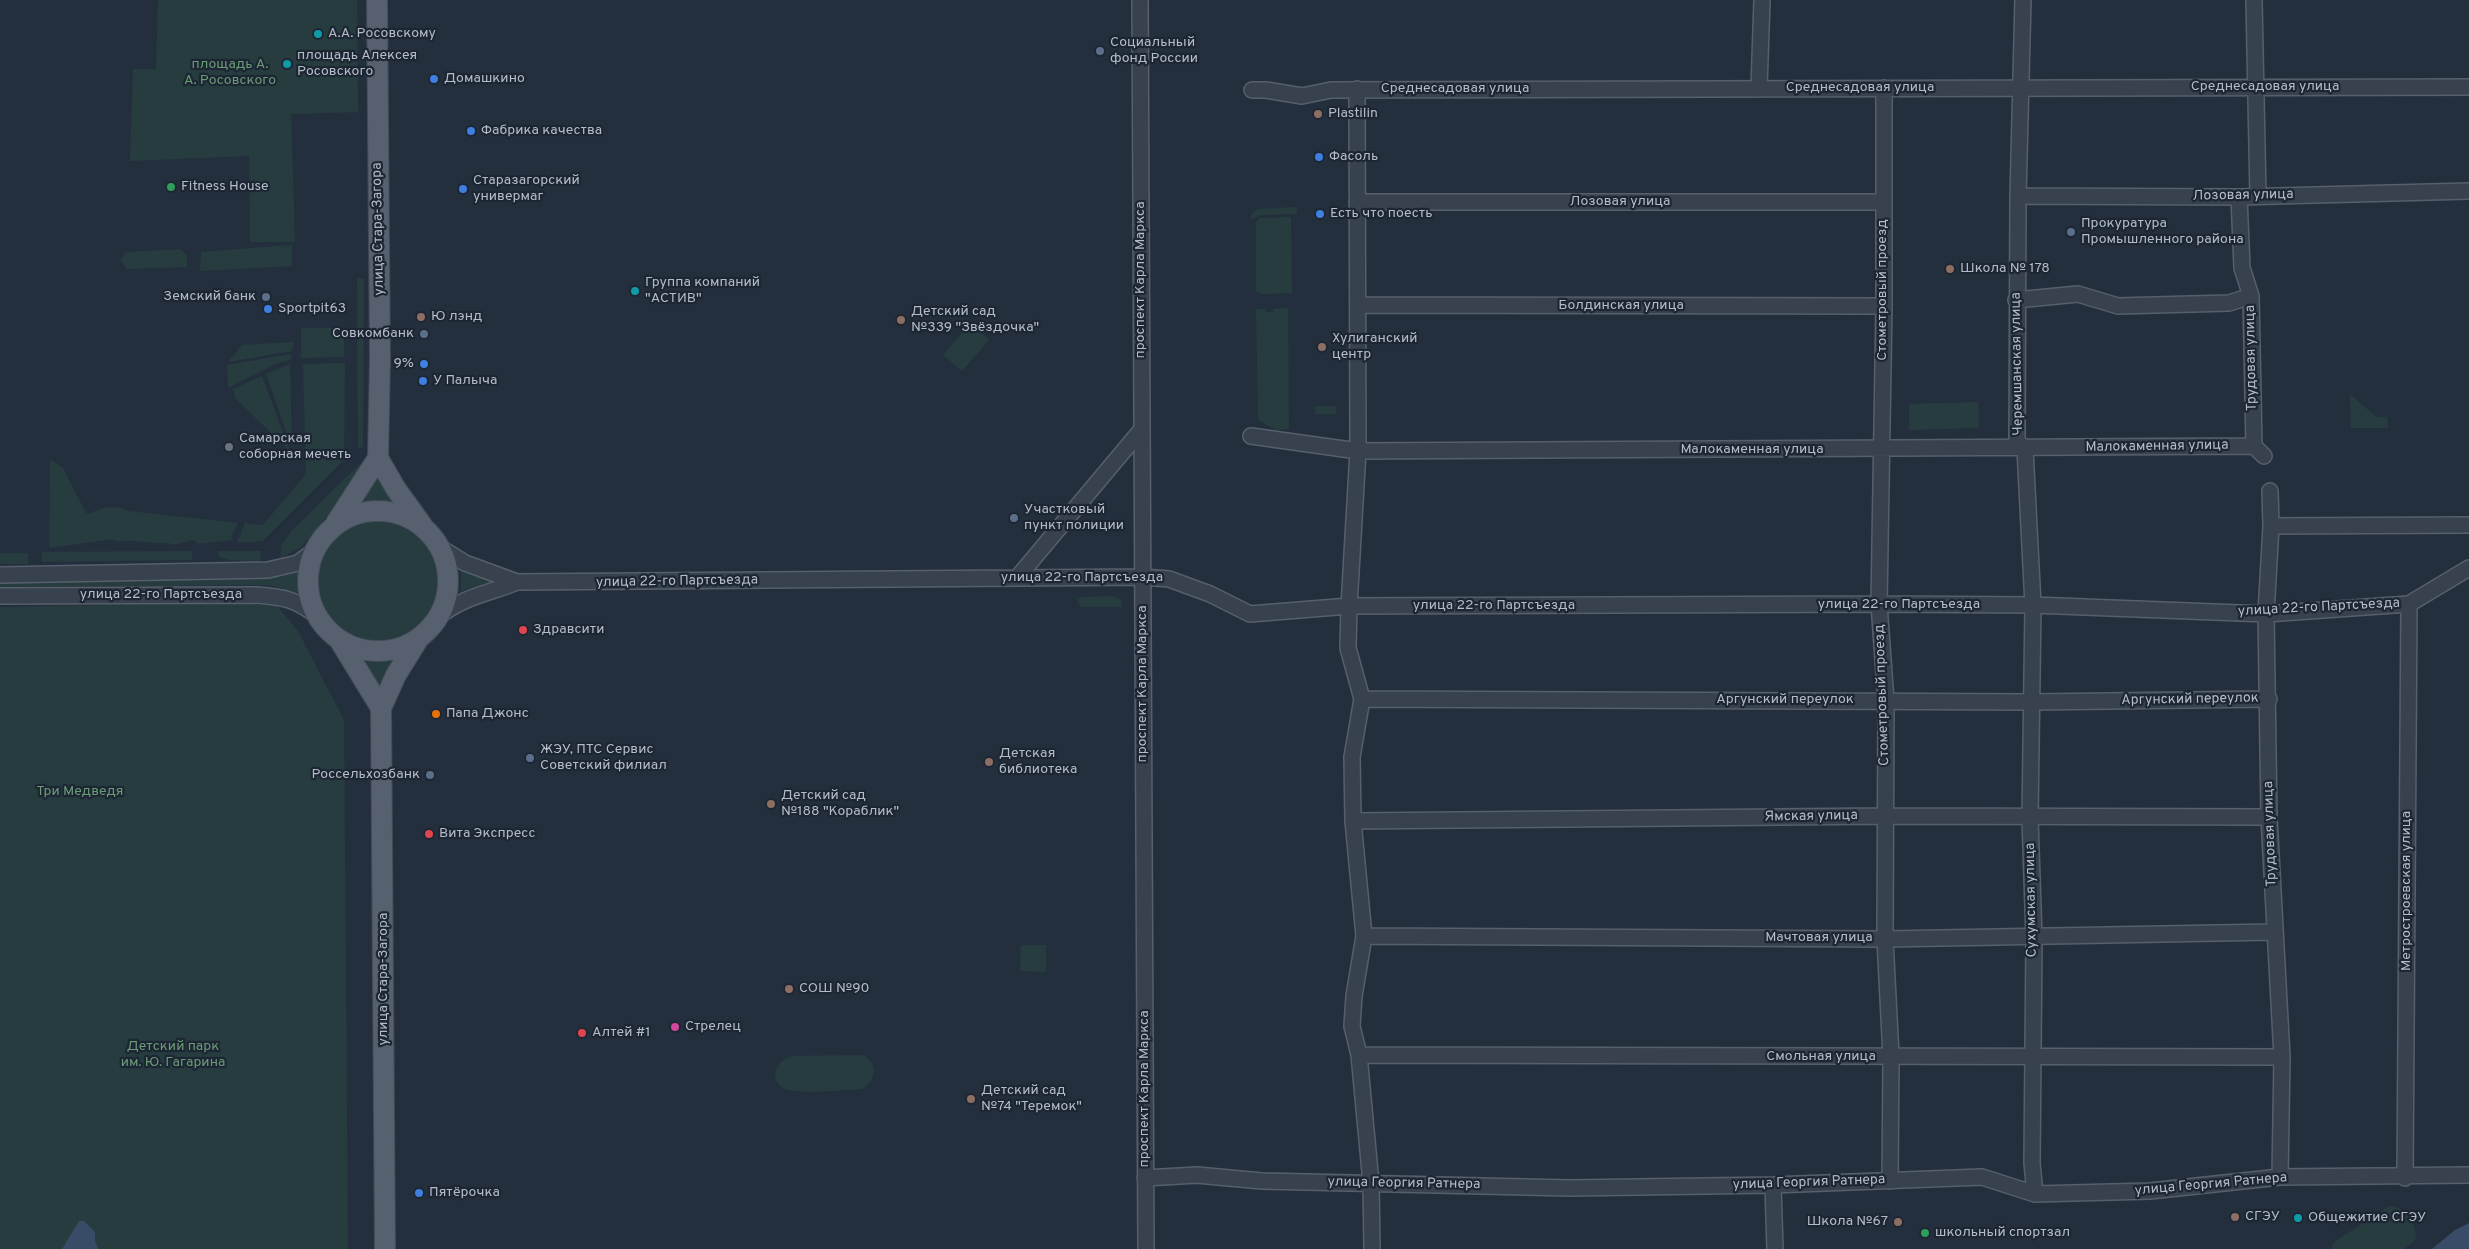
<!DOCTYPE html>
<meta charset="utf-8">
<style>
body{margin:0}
canvas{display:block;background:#242f3e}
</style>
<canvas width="2469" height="1249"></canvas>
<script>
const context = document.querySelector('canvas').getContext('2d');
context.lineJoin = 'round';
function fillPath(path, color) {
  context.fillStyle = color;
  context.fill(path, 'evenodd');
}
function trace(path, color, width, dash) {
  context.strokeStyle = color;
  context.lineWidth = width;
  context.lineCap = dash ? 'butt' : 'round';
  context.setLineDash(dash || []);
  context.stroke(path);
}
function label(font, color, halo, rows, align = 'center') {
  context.font = font + ' Overpass,sans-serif';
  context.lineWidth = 4.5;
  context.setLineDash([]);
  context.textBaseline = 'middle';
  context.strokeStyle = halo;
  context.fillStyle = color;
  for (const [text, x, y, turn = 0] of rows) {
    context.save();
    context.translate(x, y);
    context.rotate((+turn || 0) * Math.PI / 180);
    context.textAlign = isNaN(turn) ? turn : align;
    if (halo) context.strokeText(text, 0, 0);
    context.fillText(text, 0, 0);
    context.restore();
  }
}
fillPath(new Path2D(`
 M158 0H357L358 112 291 114 295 242H250L249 156 130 161 133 69H156Z
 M1297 207V214L1262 215 1251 219V215L1257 209Z
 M1291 217 1292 293 1263 294 1256 291V222L1260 218Z
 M292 245V266L200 271 201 252Z
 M180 249 187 255V267L126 269 121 260 125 252Z
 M357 277 364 279 363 447 358 448Z
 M1288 308 1289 429 1276 430 1258 420 1256 309H1265V312H1273V309Z
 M970 324 989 340 962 371 943 355Z
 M301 328H344V357L301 358Z
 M294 342 292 351 228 362 242 345Z
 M291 354V360L275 364 228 388 227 365Z
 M345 363 344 460 263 541 237 543 245 523 263 525 306 474 303 364Z
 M290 364 292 449 266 374Z
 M262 376 290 451 235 398 233 389Z
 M2350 394 2376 417H2387L2388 428H2351Z
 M1978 402 1979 428 1909 430V404Z
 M1315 406H1336V414H1315Z
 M50 459 63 468 86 513C93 514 94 510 101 509 110 506 121 507 129 511L238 523 231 537 233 540 199 544 194 540 172 545 169 543C157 543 147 543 136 541 127 540 121 544 112 539L49 548Z
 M361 463 358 474 344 495 311 536 301 547 281 558V546L291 531Z
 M379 467 399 503 373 502 359 504Z
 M319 581a59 59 0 1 1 118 0a59 59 0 1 1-118 0Z
 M192 551V560L42 562V552Z
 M218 551H261L260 561 229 560 218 556Z
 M0 553H28V564H0Z
 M300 569 299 593 269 585 0 587V582L269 578Z
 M461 572 496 580V584L461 591Z
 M1113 596 1121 600 1122 607H1081L1077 600 1082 597Z
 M238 603 277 606 298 631 344 720 348 1249H0V607Z
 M360 661H397L382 698Z
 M1021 945H1046V972L1020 971Z
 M863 1055C878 1064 877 1080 862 1089 847 1090 792 1095 783 1088 767 1078 778 1060 792 1056Z
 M2389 1206C2403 1205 2416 1224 2416 1236L2415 1240 2404 1249H2331L2334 1242Z`), '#263c3f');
fillPath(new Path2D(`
 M79 1221H84L95 1232V1241L98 1249H62Z
 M2469 1223V1249H2432L2455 1230Z`), '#394c67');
const minor = new Path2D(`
 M1140 0 1146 1249
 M2023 0 2018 196 2017 441 2025 449 2033 605 2030 818 2034 938 2032 1163 2035 1194
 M2254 0 2258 196
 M1759 88 1762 0
 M1884 88V306L1879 604 1886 701 1885 939 1891 1057 1890 1181
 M1357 89 1358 451 1349 606 1348 648 1362 699 1352 757 1353 821 1364 936 1354 996 1352 1026 1359 1055 1371 1183 1372 1249
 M1252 90H1266L1302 96 1331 90 2469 87
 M2018 196 2239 197 2469 191
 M2239 197 2242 268 2251 296 2254 446 2264 456
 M1357 202H1884
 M2016 300 2078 294 2118 306 2229 303 2251 296
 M1359 305 1884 306
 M1251 436 1358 451 2254 446
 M2270 491 2271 526 2266 614 2269 817 2282 1057 2280 1177
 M2271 526 2469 525
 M439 547 465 563 517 582
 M0 575 268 570 298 563 314 551
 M1017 578 1142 429
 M0 596 257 595C283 597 296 599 317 616
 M438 617C464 596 488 594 517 582L1143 577 1169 579 1210 594 1250 614 1349 606 1879 604 2033 605 2266 614 2409 604 2469 568
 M1362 699 2032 702 2269 699
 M1353 821 1886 816 2269 817
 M1364 936 1885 939 2274 932
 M1359 1055 2282 1057
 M1145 1178 1197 1175 1262 1181 1570 1188 1773 1185 1982 1177 2035 1194 2150 1191 2280 1177 2469 1175
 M2405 1178 2409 604
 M1773 1185 1775 1249`);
const major = new Path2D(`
 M378 458 396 489 422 525
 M308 581a70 70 0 1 1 140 0a70 70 0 1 1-140 0Z
 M336 523 378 458 380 360 377 0
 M340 641 381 708
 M385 1249 381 708 396 675 419 638`);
trace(minor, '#565f6c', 18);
trace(major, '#414a57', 22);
trace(minor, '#38414e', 15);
trace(major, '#56606e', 20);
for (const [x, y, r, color] of [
 [318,34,5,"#0f9aa8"],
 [1100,51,5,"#5c6f8a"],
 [287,64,5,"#0f9aa8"],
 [434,79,5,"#3f7fe0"],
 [1318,114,5,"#8d6e63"],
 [471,131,5,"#3f7fe0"],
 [1319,157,5,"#3f7fe0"],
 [171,187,5,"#2e9e5b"],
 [463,189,5,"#3f7fe0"],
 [1320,214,5,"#3f7fe0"],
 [2071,232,5,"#5c6f8a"],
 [1950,269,5,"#8d6e63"],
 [635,291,5,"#0f9aa8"],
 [266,297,5,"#5c6f8a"],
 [268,309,5,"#3f7fe0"],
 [421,317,5,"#8d6e63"],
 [901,320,5,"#8d6e63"],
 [424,334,5,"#5c6f8a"],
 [1322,347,5,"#8d6e63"],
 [424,364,5,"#3f7fe0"],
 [423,381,5,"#3f7fe0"],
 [229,447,5,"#6b7280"],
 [1014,518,5,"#5c6f8a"],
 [523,630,5,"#e0444e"],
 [436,714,5,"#e8710a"],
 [530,758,5,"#5c6f8a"],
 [989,762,5,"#8d6e63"],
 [430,775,5,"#5c6f8a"],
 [771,804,5,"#8d6e63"],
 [429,834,5,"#e0444e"],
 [789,989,5,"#8d6e63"],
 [675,1027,5,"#d1479c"],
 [582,1033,5,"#e0444e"],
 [971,1099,5,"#8d6e63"],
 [419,1193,5,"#3f7fe0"],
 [2235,1217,5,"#8d6e63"],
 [2298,1218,5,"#0f9aa8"],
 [1898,1222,5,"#8d6e63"],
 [1925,1233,5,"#2e9e5b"]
]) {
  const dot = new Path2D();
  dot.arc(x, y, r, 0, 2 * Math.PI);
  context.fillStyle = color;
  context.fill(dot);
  trace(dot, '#1d2633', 2);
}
label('14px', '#b4bcc9', '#1d2633', [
 ["А.А. Росовскому",328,34],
 ["Социальный",1110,43],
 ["фонд России",1110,59],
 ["площадь Алексея",297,56],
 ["Росовского",297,72],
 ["Домашкино",444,79],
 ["Plastilin",1328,114],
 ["Фабрика качества",481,131],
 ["Фасоль",1329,157],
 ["Старазагорский",473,181],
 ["универмаг",473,197],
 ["Fitness House",181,187],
 ["Есть что поесть",1330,214],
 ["Прокуратура",2081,224],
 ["Промышленного района",2081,240],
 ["Школа № 178",1960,269],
 ["Группа компаний",645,283],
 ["\"АСТИВ\"",645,299],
 ["Земский банк",256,297,"right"],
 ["Sportpit63",278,309],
 ["Детский сад",911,312],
 ["№339 \"Звёздочка\"",911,328],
 ["Ю лэнд",431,317],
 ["Совкомбанк",414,334,"right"],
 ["Хулиганский",1332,339],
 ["центр",1332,355],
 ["9%",414,364,"right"],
 ["У Палыча",433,381],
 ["Самарская",239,439],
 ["соборная мечеть",239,455],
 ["Участковый",1024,510],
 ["пункт полиции",1024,526],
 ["Здравсити",533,630],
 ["Папа Джонс",446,714],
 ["ЖЭУ, ПТС Сервис",540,750],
 ["Советский филиал",540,766],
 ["Детская",999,754],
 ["библиотека",999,770],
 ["Россельхозбанк",420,775,"right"],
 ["Детский сад",781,796],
 ["№188 \"Кораблик\"",781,812],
 ["Вита Экспресс",439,834],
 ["СОШ №90",799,989],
 ["Стрелец",685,1027],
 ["Алтей #1",592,1033],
 ["Детский сад",981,1091],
 ["№74 \"Теремок\"",981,1107],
 ["Пятёрочка",429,1193],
 ["СГЭУ",2245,1217],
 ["Общежитие СГЭУ",2308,1218],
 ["Школа №67",1888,1222,"right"],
 ["школьный спортзал",1935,1233]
], 'left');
label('14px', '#6b9a76', '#1d2633', [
 ["площадь А.",230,65],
 ["А. Росовского",230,81],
 ["Три Медведя",80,792],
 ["Детский парк",173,1047],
 ["им. Ю. Гагарина",173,1063]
]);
label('14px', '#b4bcc9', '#1d2633', [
 ["Среднесадовая улица",2265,87],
 ["Среднесадовая улица",1860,88],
 ["Среднесадовая улица",1455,89],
 ["Лозовая улица",2243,196,-1],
 ["Лозовая улица",1620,202],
 ["улица Стара-Загора",379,229,-91],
 ["проспект Карла Маркса",1141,280,-90],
 ["Стометровый проезд",1883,290,-90],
 ["Болдинская улица",1621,306],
 ["Трудовая улица",2252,358,-91],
 ["Черемшанская улица",2018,364,-91],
 ["Малокаменная улица",2157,447,-1],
 ["Малокаменная улица",1752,450],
 ["улица 22-го Партсъезда",1082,578],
 ["улица 22-го Партсъезда",677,582,-1],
 ["улица 22-го Партсъезда",161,595],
 ["улица 22-го Партсъезда",1899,605],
 ["улица 22-го Партсъезда",1494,606],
 ["улица 22-го Партсъезда",2319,608,-3],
 ["проспект Карла Маркса",1143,684,-90],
 ["Стометровый проезд",1883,695,-92],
 ["Аргунский переулок",1785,700],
 ["Аргунский переулок",2190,700,-1],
 ["Ямская улица",1811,817,-1],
 ["Трудовая улица",2271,834,-92],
 ["Метростроевская улица",2407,891,-90],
 ["Сухумская улица",2032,900,-91],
 ["Мачтовая улица",1819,938],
 ["улица Стара-Загора",384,979,-90],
 ["Смольная улица",1821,1057],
 ["проспект Карла Маркса",1145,1089,-90],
 ["улица Георгия Ратнера",1809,1183,-2],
 ["улица Георгия Ратнера",1404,1184,1],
 ["улица Георгия Ратнера",2211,1185,-5]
]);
</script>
